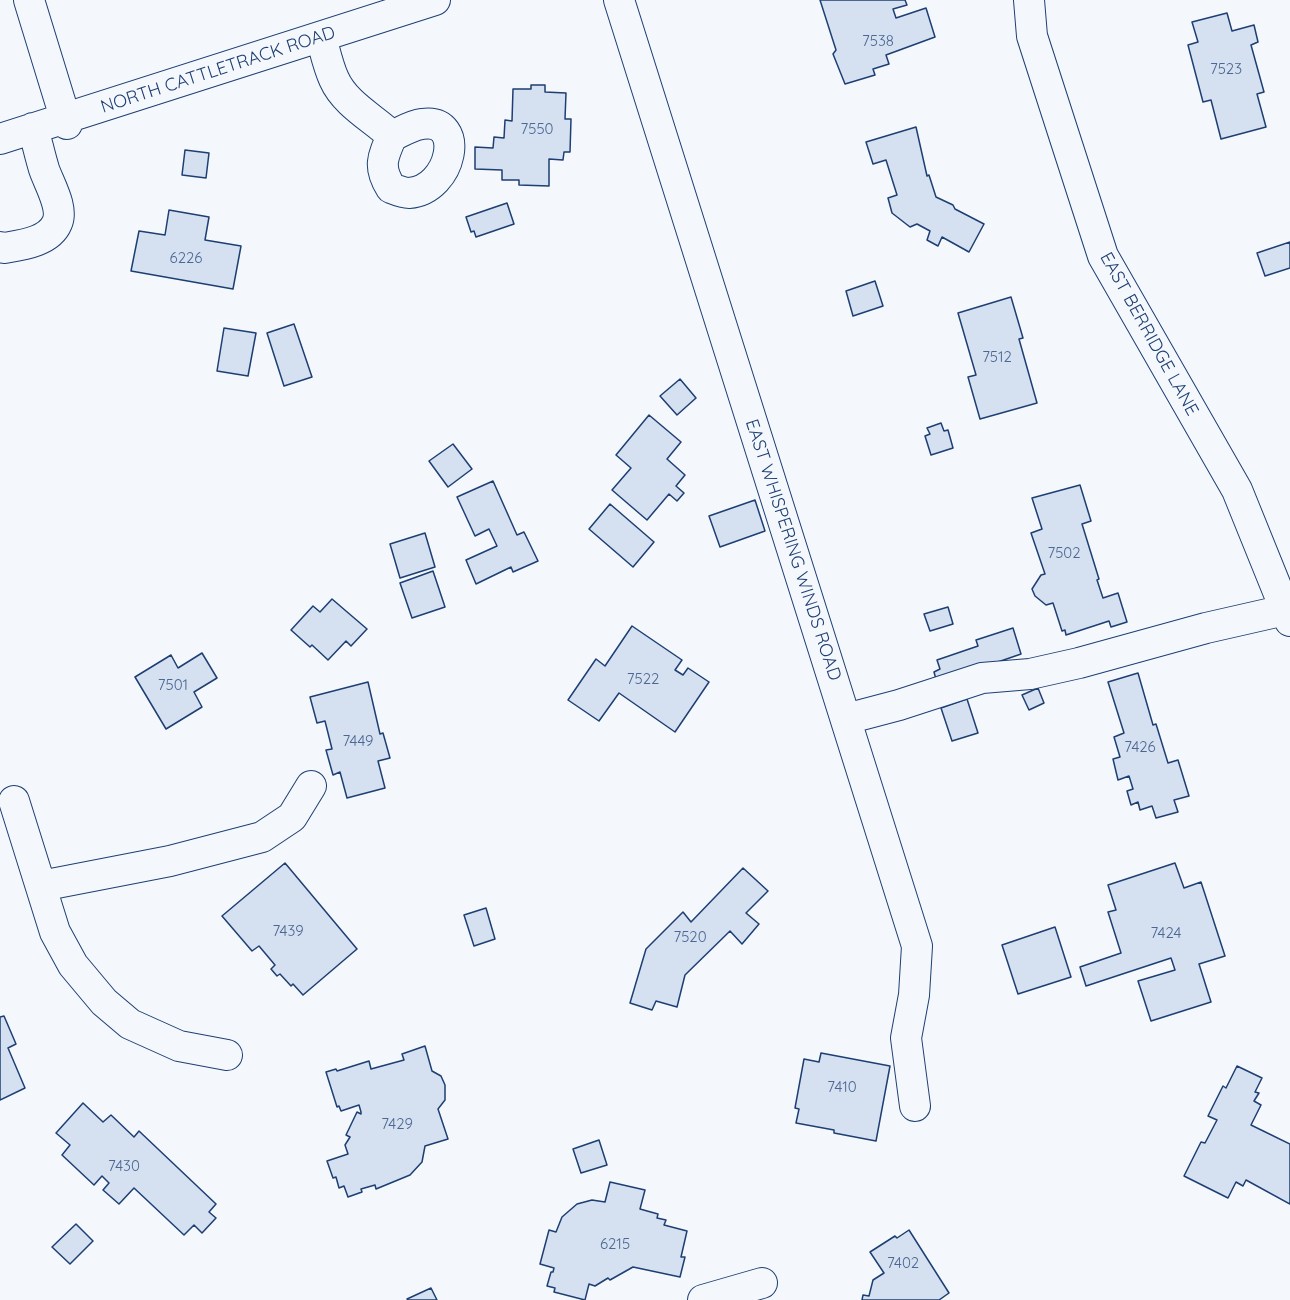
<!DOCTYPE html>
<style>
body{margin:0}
canvas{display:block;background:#f4f7fb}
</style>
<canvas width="1290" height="1300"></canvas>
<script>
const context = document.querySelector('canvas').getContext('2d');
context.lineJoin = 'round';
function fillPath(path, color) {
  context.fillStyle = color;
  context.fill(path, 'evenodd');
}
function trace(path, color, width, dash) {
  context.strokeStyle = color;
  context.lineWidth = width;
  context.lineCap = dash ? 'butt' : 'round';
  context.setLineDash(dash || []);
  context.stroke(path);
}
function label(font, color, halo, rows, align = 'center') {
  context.font = font + ' Quicksand,sans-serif';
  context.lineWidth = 4.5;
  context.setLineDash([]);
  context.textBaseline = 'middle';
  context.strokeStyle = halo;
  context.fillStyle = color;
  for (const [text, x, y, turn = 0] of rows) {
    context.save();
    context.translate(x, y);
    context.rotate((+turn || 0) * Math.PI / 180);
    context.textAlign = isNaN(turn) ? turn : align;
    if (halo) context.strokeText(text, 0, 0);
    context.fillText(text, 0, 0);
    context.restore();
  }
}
const building = new Path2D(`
 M820 0H905L907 5 893 9 896 18 926 8 935 37 886 55 889 64 873 69 875 75 845 84 833 54 836 50Z
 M1227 13 1232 31 1254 25 1258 42 1251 45 1264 92 1257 94 1266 127 1221 139 1211 100 1203 102 1188 45 1198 42 1192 22Z
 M531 85H545V92L566 93 565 119H571L570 152H564L563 160 549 159V186L519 185V180H502V170L475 169V147L493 148 494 137 504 138 505 120 512 121 513 89H531Z
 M916 127 927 176 929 175 936 197 953 205 955 209 984 224 969 252 942 237 938 246 927 240 930 231 917 224 910 227 892 213 888 198 897 195 886 160 873 164 866 142Z
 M185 150 209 153 206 178 182 175Z
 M507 203 514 224 476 237 474 231 471 232 466 217Z
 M169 210 209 217 205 240 241 246 233 289 131 271 139 231 165 235Z
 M1290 242V268L1265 276 1257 253Z
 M875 281 883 306 853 316 846 291Z
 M1011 297 1023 338 1019 339 1037 403 980 419 968 377 976 375 958 313Z
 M294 324 312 377 284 386 267 333Z
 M224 328 256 333 248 376 217 371Z
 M680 379 696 398 677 415 660 396Z
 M649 415 681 442 667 459 685 475 676 486 684 493 677 501 669 494 647 520 612 490 631 468 616 455Z
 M941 423 944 431 948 430 953 448 931 455 925 436 930 434 927 428Z
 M453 444 472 469 448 487 429 461Z
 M493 481 517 535 524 532 538 561 513 572 511 567 476 584 466 560 497 546 489 529 475 536 457 497Z
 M1080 485 1091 521 1082 524 1099 579 1097 580 1103 598 1118 593 1127 622 1111 627 1109 621 1066 635 1065 630 1062 631 1053 603 1046 605 1035 596 1032 589 1041 575 1045 574 1031 533 1042 529 1032 498Z
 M755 500 765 531 720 547 709 516Z
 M610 504 654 542 633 567 589 529Z
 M425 533 435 567 400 578 390 544Z
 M433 571 445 607 412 618 400 583Z
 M332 599 367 629 351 646 346 641 328 660 312 645 310 647 291 630 313 606 320 612Z
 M948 607 953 624 930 631 924 614Z
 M632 626 682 660 675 670 683 675 688 668 709 682 675 732 619 693 599 721 568 700 596 659 605 666Z
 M1013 628 1021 654 937 683 934 672 940 669 937 660 978 646 976 640Z
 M202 653 217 678 194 692 202 707 166 729 135 677 171 655 178 668Z
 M1138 673 1153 725 1156 724 1168 763 1178 760 1189 796 1174 800 1178 812 1156 818 1152 806 1140 810 1138 802 1131 805 1127 791 1133 789 1129 776 1118 780 1113 759 1120 757 1114 737 1124 733 1108 682Z
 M368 682 380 734 383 733 390 758 378 761 385 788 347 798 340 772 333 775 326 750 332 749 325 721 317 723 310 697Z
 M1038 688 1044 703 1029 710 1022 695Z
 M967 699 978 733 952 741 941 708Z
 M285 863 357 949 303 995 293 984 291 986 280 974 277 976 271 969 275 965 259 946 252 951 222 916Z
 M1175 863 1184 888 1201 882 1225 956 1199 964 1211 1002 1151 1021 1138 981 1175 970 1171 958 1086 986 1080 967 1121 953 1108 912 1116 910 1108 885Z
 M743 868 768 891 746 913 759 924 742 944 730 931 685 975 677 1007 656 1001 652 1010 630 1003 646 949 683 912 691 922Z
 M486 908 495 939 474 946 464 915Z
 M1055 927 1071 977 1018 994 1002 945Z
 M4 1016 16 1044 8 1048 25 1088 0 1100V1017Z
 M425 1046 432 1071 441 1076 445 1085V1100L438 1109 448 1139 425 1146 422 1162 410 1175 376 1189 375 1185 361 1189 362 1192 348 1197 344 1186 339 1188 336 1177 333 1178 327 1161 348 1154 345 1145 350 1137 346 1135 357 1112 361 1114V1112L359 1105 341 1111 339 1106 337 1107 326 1072 336 1069 337 1071 369 1061 371 1069 404 1060 402 1054Z
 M821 1053 890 1066 876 1141 834 1133V1130L796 1123 799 1109 795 1108 804 1059 819 1062Z
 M1237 1066 1262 1078 1255 1092 1259 1093 1254 1101 1261 1105 1251 1125 1290 1144V1204L1246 1180 1243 1186 1236 1182 1228 1198 1184 1176 1201 1142 1205 1143 1217 1120 1208 1116 1223 1086 1226 1088Z
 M83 1103 103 1122 111 1115 134 1137 139 1131 216 1204 209 1212 216 1218 202 1233 194 1225 184 1235 134 1188 119 1204 103 1190 109 1183 102 1176 94 1185 62 1155 70 1145 56 1133Z
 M599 1140 607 1165 581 1173 573 1149Z
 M610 1182 645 1190 640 1209 658 1214 657 1218 666 1220 664 1225 687 1231 681 1257H685L680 1277 633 1267 610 1280 608 1278 595 1286 589 1284 585 1300 554 1292 555 1288 547 1286 551 1272H553L554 1268 540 1264 549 1230 556 1232 562 1217 577 1204 592 1200 605 1202Z
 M76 1224 93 1241 70 1264 52 1247Z
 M909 1230 949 1293 939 1300H862L863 1295 869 1296 873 1280 884 1273 870 1252 895 1236 897 1238Z
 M431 1288 437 1300H408L407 1299Z`);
fillPath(building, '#d5e0f0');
trace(building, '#1d3f73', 1.5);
const minor = new Path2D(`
 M29 0 67 124
 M619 0 917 946 914 995 906 1038 915 1106
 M1029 0 1032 36 1103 256 1237 490 1290 621
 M321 37C325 51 328 66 334 79 345 104 373 118 392 136 382 158 378 167 391 188 396 190 403 193 409 193 452 190 467 117 422 124 412 125 401 132 392 136
 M0 139 435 0
 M0 247 4 248C21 245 49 242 57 223 64 208 49 184 44 169 40 156 37 142 33 128
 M846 719 899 705 982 678 1030 674 1079 663 1206 628 1285 610
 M14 801 55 932 73 965 104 1002 130 1024 179 1046 227 1055
 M41 886 170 861 262 837 292 817 311 786
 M703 1300 762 1283`);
trace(minor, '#1d3f73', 32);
trace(minor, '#f4f7fb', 30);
label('15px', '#4b6792', null, [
 ["7538",878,41],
 ["7523",1226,69],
 ["7550",537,129],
 ["6226",186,258],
 ["7512",997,357],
 ["7502",1064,553],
 ["7522",643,679],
 ["7501",173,685],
 ["7449",358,741],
 ["7426",1140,747],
 ["7439",288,931],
 ["7424",1166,933],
 ["7520",690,937],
 ["7410",842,1087],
 ["7429",397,1124],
 ["7430",124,1166],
 ["6215",615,1244],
 ["7402",903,1263]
]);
label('18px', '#1d3f73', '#f4f7fb', [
 ["NORTH CATTLETRACK ROAD",218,70,-18],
 ["EAST BERRIDGE LANE",1149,334,61],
 ["EAST WHISPERING WINDS ROAD",793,550,72]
]);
</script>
